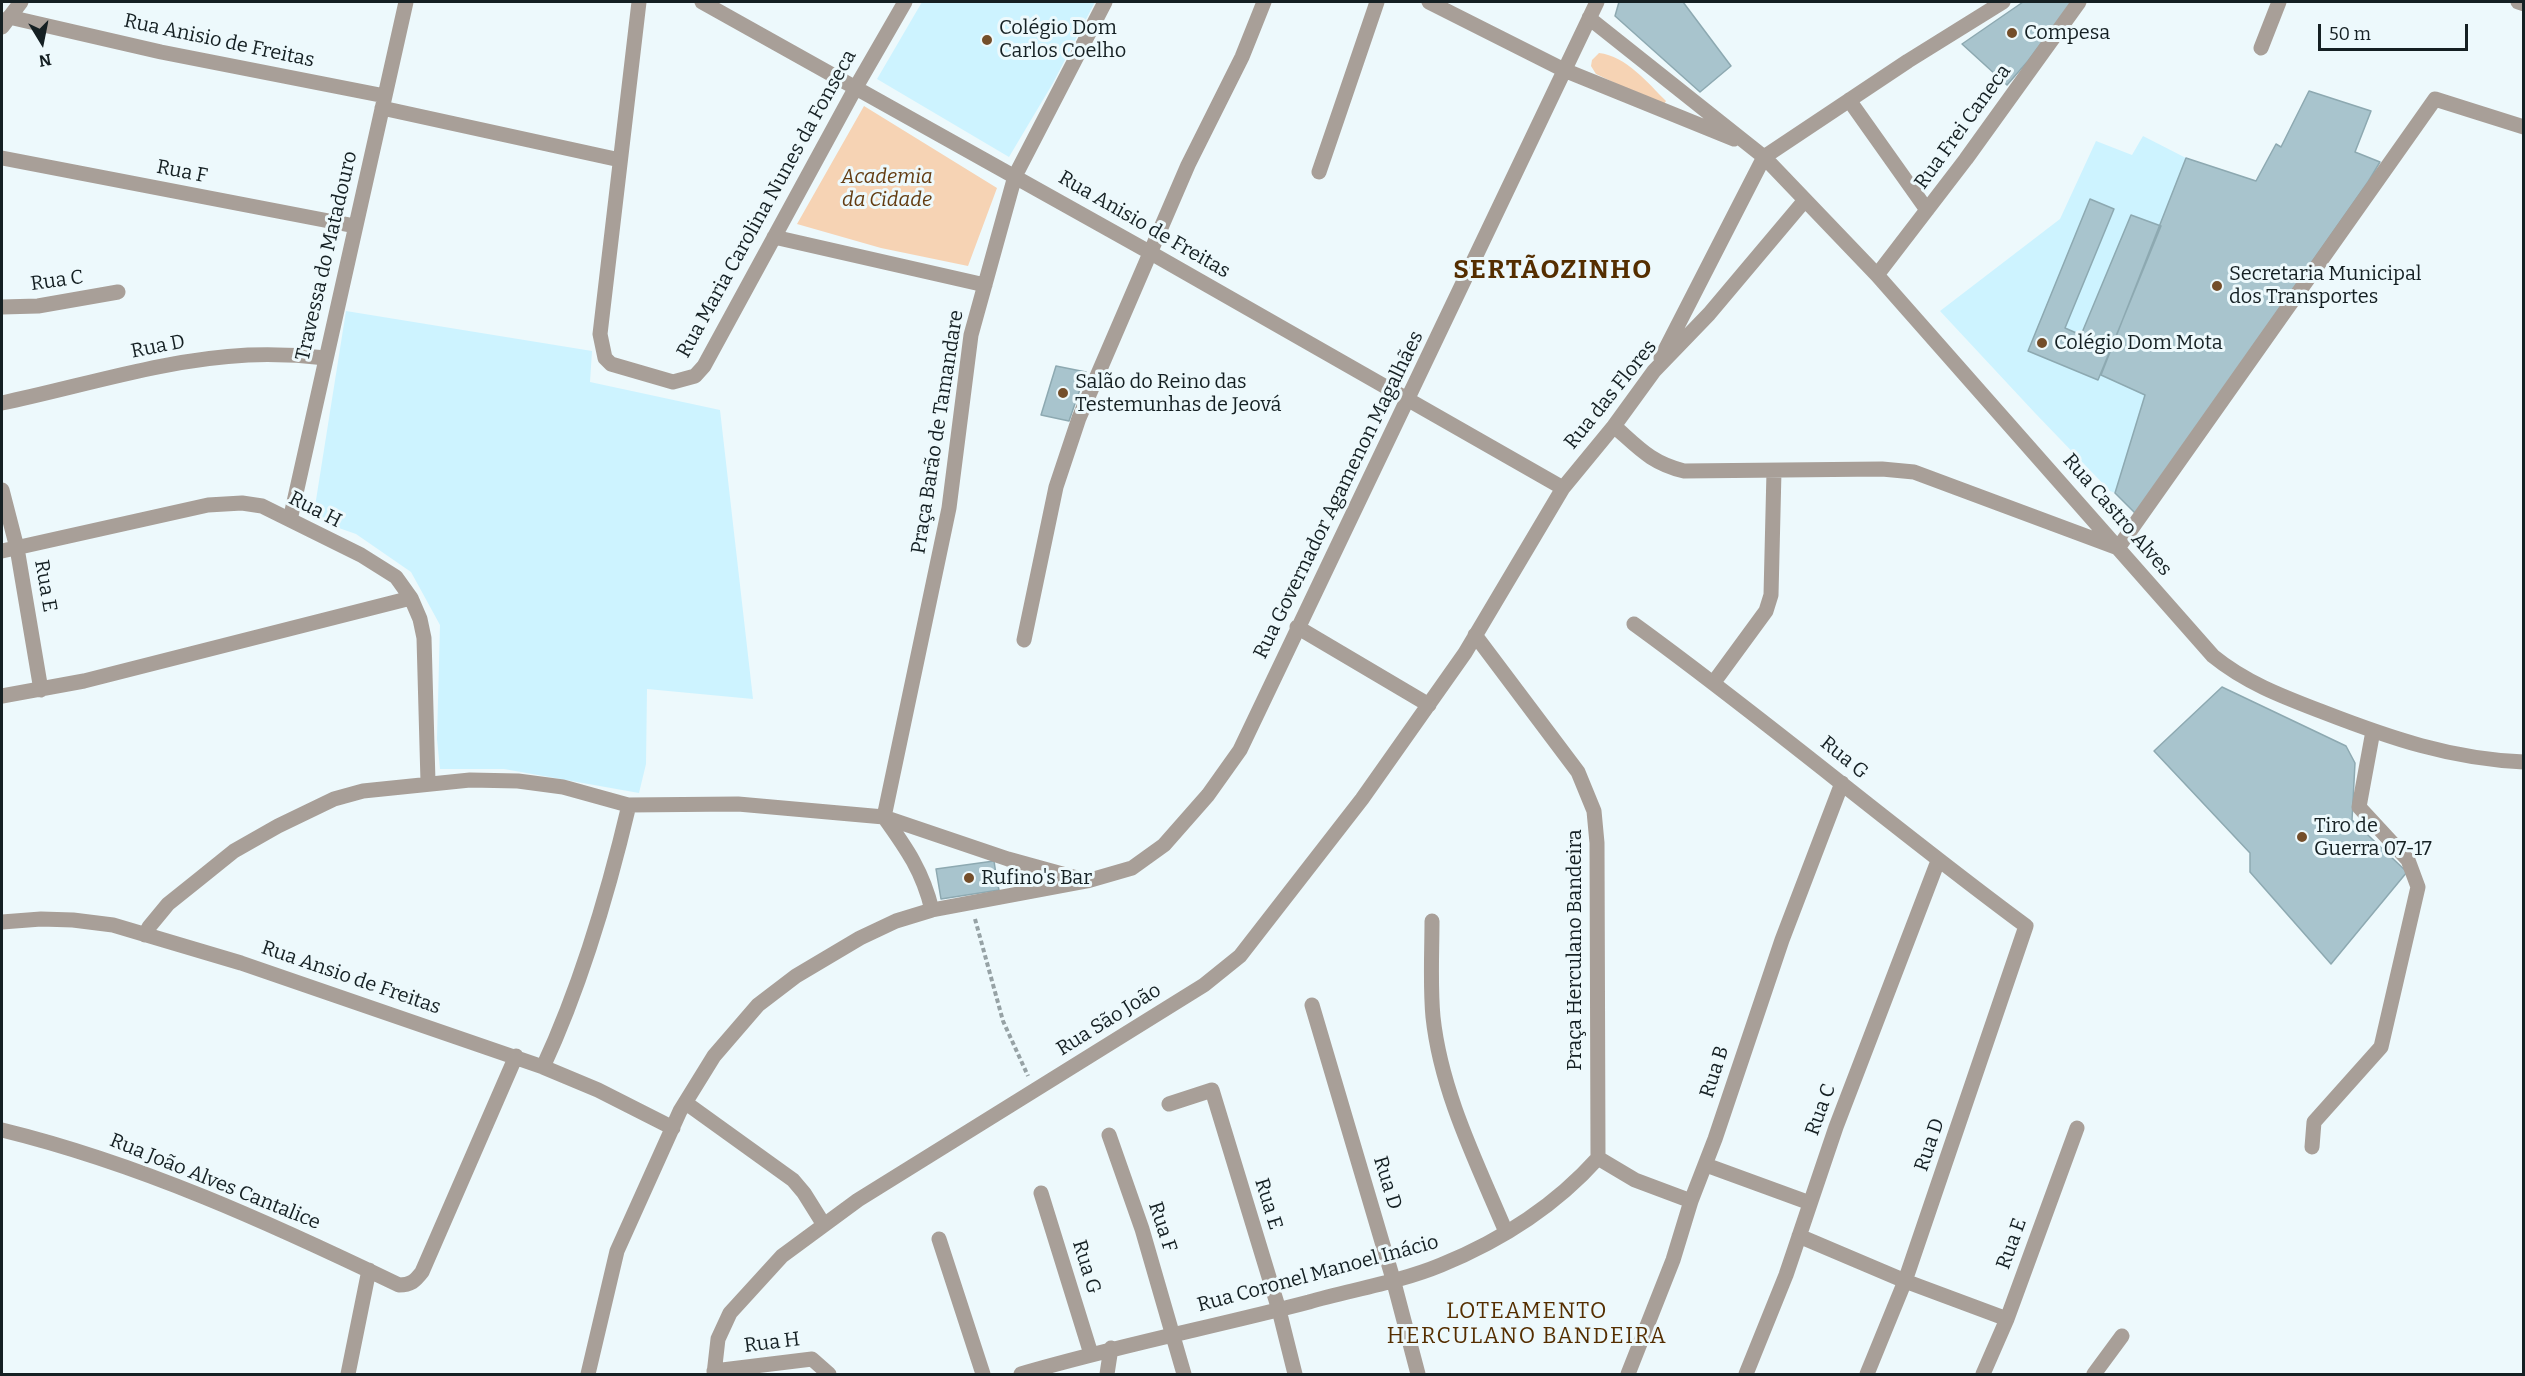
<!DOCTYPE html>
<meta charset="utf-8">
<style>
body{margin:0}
#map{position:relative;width:2525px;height:1376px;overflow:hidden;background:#edf9fc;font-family:Bitter,serif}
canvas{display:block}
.frame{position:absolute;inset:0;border:3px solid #152023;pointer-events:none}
.north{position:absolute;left:12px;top:12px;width:60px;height:60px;-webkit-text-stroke:4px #edf9fc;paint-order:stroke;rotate:170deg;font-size:16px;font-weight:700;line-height:24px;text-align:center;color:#152023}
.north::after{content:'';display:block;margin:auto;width:21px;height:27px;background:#152023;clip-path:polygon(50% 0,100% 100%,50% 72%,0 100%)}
.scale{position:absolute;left:2318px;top:24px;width:150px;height:27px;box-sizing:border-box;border:3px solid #152023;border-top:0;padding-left:8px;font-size:18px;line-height:21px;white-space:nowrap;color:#152023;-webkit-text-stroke:4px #edf9fc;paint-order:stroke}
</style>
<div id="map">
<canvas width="2525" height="1376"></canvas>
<div class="frame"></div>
<div class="north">N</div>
<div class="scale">50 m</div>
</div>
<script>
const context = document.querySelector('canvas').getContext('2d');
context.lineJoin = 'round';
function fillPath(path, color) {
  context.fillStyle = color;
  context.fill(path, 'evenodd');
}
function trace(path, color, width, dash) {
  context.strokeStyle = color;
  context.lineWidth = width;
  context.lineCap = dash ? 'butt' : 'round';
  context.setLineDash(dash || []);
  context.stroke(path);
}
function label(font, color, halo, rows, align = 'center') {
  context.font = font + ' Bitter,serif';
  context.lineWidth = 6;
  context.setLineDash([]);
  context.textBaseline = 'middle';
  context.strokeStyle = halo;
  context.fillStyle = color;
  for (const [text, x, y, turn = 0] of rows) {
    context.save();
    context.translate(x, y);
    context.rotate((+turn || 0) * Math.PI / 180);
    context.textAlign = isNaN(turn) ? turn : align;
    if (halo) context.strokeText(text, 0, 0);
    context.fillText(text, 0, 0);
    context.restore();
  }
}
fillPath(new Path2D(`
 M922 2H1095L1053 83 1009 157 877 79Z
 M2143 136 2186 158 2102 375 2145 395 2115 493 2110 491 2035 413 1940 311 2060 219 2096 141 2132 155Z
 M346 311 592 351 590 382 720 410 753 699 647 689 646 764 639 793 504 769H440L437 739 440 625 411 572 356 534 313 519Z`), '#cdf3ff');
fillPath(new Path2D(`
 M1599 53C1626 56 1648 83 1666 101L1663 106 1596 74 1591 66 1592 60Z
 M864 106 997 188 968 266 881 248 797 224Z`), '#f6d3b4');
const building = new Path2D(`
 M1619 2H1683L1731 66 1700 92 1615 16Z
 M2023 2H2072L2028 61 2007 85 1962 44Z
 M2309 91 2371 111 2355 152 2380 162 2368 182 2136 514 2115 493 2145 395 2101 375 2186 158 2256 181 2276 144 2281 147Z
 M2090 199 2114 209 2065 328 2081 335 2131 215 2161 226 2098 380 2028 351Z
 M1056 366 1086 372 1069 421 1041 415Z
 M2222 687 2346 746 2355 763 2352 820 2407 872 2331 964 2250 872V853L2154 751Z
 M994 861 996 874 999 873 1000 881 997 882 999 890 941 899 936 869Z`);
fillPath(building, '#a8c4cd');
trace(building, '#8da9b1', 1.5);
trace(new Path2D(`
 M975 919 1003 1021 1028 1076`), '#96a2a5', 4, [4.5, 3]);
trace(new Path2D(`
 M639 2 600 334 605 358 611 364 673 382 695 376 704 366 856 87 905 2
 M702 2 1151 253 1563 488
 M1429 2 1564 70 1734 139
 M2518 2 2524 4
 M9 17 161 52 385 96
 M1589 18 1764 157 1877 275 2213 656C2246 683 2284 697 2323 712 2390 738 2451 759 2524 762
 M2 27 21 2
 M2261 48 2279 2
 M1849 100 1927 210
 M382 108 620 160
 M2 158 355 226
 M1319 172 1377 2
 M774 237 985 285
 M1877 275 1966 159 2079 2
 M2 307 38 306 118 292
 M1661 358 1764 157 1908 61 2003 2
 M2 403C83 386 165 359 248 355 274 354 300 355 326 358
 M1614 426C1639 448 1651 463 1684 471L1882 469 1914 472 2118 548 2435 99 2524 127
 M2 490 17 548 41 690
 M290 520 406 2
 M2 551 208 505 242 503 262 506 361 555 396 577 411 598 420 619 424 638 428 782
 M1634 624C1768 721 1893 828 2026 926L1905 1281 1867 1374
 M1297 627 1429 705
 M1475 635 1578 772 1594 811 1597 843 1598 1158
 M1024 640 1056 487 1079 418 1188 165 1242 57 1264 2
 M1714 682 1766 611 1771 595 1774 471
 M2 696 84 681 411 598
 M932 910C923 872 907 849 884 817L949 508 971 335 1015 176 1105 2
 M1432 921C1432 952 1430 985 1433 1017 1441 1092 1477 1163 1506 1232
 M2 922 41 919 73 920 113 925 241 963 543 1067 598 1090 673 1128
 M145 935 149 927 168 904 198 880 234 851 278 826 334 799 363 791 470 780 518 781 563 787 628 805 738 804 884 817 1008 859 1084 880
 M1312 1005 1393 1279 1418 1374
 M543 1067C582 983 608 894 629 805
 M686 1103 793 1180 804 1193 824 1225
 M1169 1104 1212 1090 1279 1310 1295 1374
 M2 1130C141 1164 270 1223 399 1285 411 1285 415 1281 422 1272L516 1056
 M1109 1135 1142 1229 1184 1374
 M2312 1147 2314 1122 2381 1047 2418 887 2408 860 2359 807 2373 731
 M1598 1158 1635 1180 1691 1201
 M1706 1165 1810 1203
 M1041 1193 1091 1354
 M1799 1236 1905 1281 2007 1319
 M939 1239 983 1374
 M714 1371 812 1359 829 1374
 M348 1374 369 1270
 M588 1374 617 1251 680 1111 714 1056 758 1005 796 976 860 938 896 921 932 910 1087 881 1132 868 1164 845 1208 795 1240 750 1597 2
 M714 1374 718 1339 730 1313 782 1256 858 1200 1204 985 1240 956 1362 799 1465 653 1563 488 1614 426 1654 371 1709 314 1805 200
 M1021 1374C1116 1346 1213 1327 1309 1302 1351 1290 1400 1282 1441 1265 1500 1241 1555 1206 1598 1158
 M1107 1374 1111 1348
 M1628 1374 1673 1260 1691 1201 1715 1139 1782 940 1842 783
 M1746 1374 1786 1275 1836 1127 1938 861
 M1983 1374 2007 1319 2077 1128
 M2094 1374 2122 1336`), '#a89f98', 15);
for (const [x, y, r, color] of [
 [2012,33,6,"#744e2a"],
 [987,40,6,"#744e2a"],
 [2217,286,6,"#744e2a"],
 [2042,343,6,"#744e2a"],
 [1063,393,6,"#744e2a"],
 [2302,837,6,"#744e2a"],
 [969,878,6,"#744e2a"]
]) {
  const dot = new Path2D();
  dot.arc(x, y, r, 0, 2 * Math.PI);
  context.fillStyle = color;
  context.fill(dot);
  trace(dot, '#edf9fc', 2);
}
label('20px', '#152023', '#edf9fc', [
 ["Colégio Dom",999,28],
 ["Carlos Coelho",999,51],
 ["Compesa",2024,33],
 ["Secretaria Municipal",2229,274],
 ["dos Transportes",2229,297],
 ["Colégio Dom Mota",2054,343],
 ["Salão do Reino das",1075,382],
 ["Testemunhas de Jeová",1075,405],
 ["Tiro de",2314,826],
 ["Guerra 07-17",2314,849],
 ["Rufino's Bar",981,878]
], 'left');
label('20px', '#152023', '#edf9fc', [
 ["Rua Anisio de Freitas",219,41,12],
 ["Rua Frei Caneca",1963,127,-54],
 ["Rua F",182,172,11],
 ["Rua Maria Carolina Nunes da Fonseca",767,204,-61],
 ["Rua Anisio de Freitas",1144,225,30],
 ["Travessa do Matadouro",327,256,-77],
 ["Rua C",57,281,-8],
 ["Rua D",158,347,-11],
 ["Rua das Flores",1611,395,-51],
 ["Praça Barão de Tamandare",938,432,-81],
 ["Rua Governador Agamenon Magalhães",1339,495,-64],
 ["Rua H",315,510,27],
 ["Rua Castro Alves",2117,515,49],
 ["Rua E",45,586,80],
 ["Rua G",1844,758,39],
 ["Praça Herculano Bandeira",1575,950,-90],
 ["Rua Ansio de Freitas",351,978,19],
 ["Rua São João",1109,1020,-32],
 ["Rua B",1715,1072,-72],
 ["Rua C",1821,1110,-70],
 ["Rua D",1930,1145,-71],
 ["Rua João Alves Cantalice",215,1182,22],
 ["Rua D",1387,1183,73],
 ["Rua E",1268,1204,73],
 ["Rua F",1162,1227,72],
 ["Rua E",2012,1244,-70],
 ["Rua G",1086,1267,73],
 ["Rua Coronel Manoel Inácio",1318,1274,-15],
 ["Rua H",772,1343,-7]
]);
label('italic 20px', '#633b10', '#edf9fc', [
 ["Academia",887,177],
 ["da Cidade",887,200]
]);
context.letterSpacing = '1.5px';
label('22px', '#552e00', '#edf9fc', [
 ["LOTEAMENTO",1527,1312],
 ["HERCULANO BANDEIRA",1527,1337]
]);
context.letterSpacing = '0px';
context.letterSpacing = '1.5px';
label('bold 26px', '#552e00', '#edf9fc', [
 ["SERTÃOZINHO",1553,271]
]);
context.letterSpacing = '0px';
</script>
